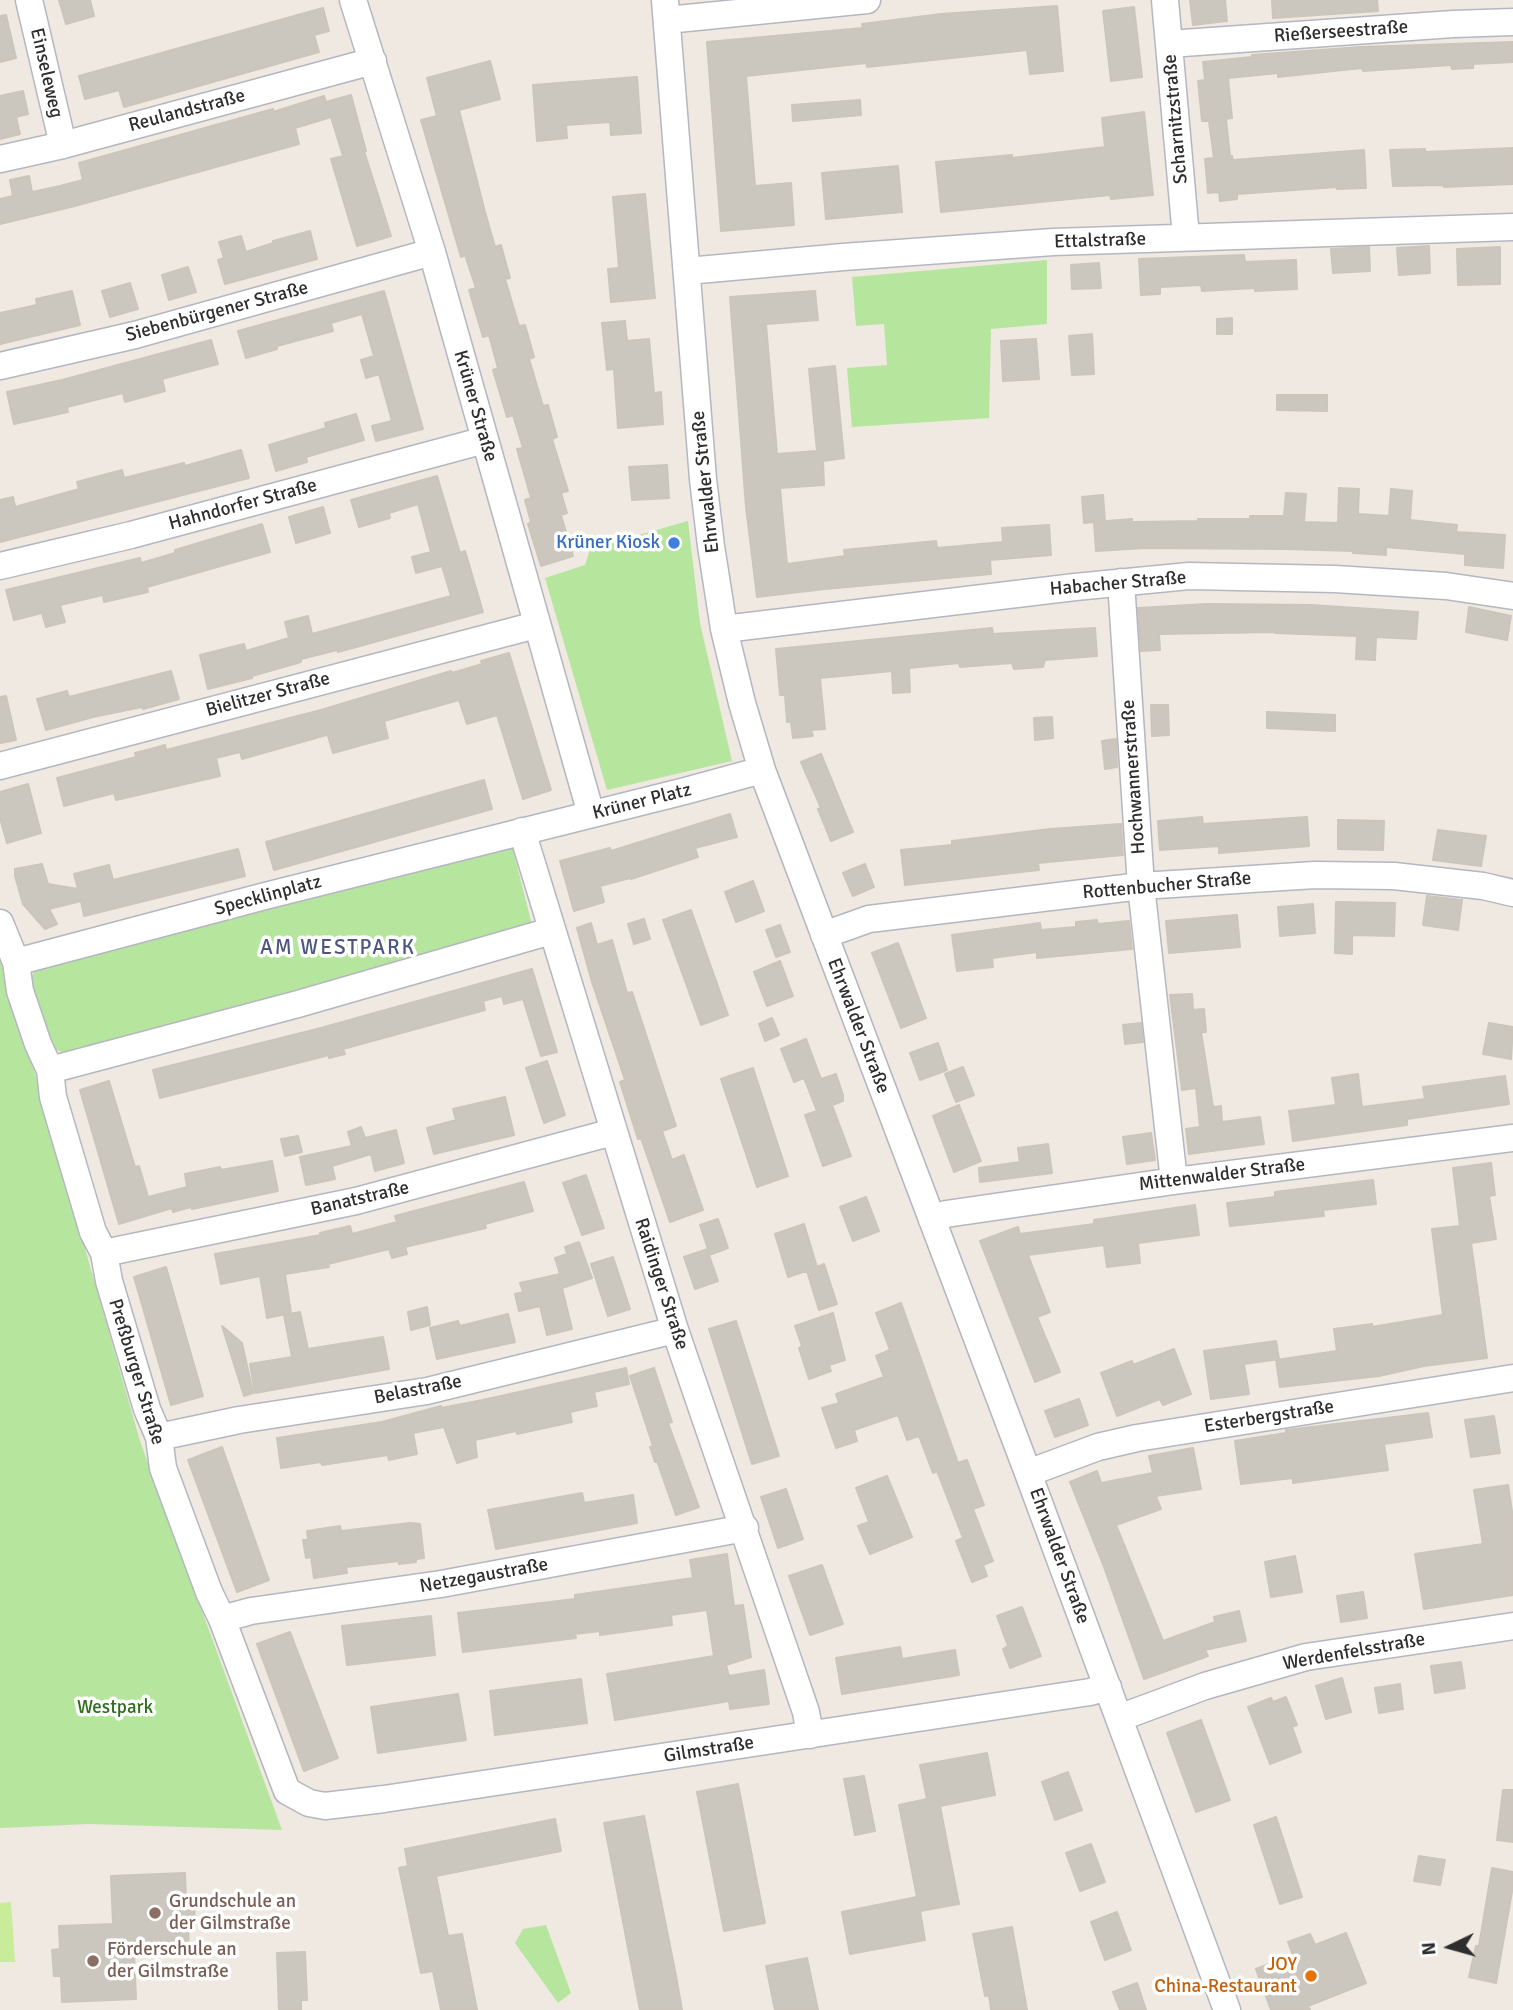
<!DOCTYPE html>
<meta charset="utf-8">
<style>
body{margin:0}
#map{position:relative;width:1513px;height:2010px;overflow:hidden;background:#efe9e1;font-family:Signika,sans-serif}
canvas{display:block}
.north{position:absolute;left:1415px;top:1912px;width:70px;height:70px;-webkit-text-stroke:5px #fff;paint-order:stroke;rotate:265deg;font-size:19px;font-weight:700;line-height:28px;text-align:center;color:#2e2e2e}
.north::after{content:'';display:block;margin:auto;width:24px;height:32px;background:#2e2e2e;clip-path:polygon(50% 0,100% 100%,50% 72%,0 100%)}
</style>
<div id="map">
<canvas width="1513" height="2010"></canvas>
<div class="north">N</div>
</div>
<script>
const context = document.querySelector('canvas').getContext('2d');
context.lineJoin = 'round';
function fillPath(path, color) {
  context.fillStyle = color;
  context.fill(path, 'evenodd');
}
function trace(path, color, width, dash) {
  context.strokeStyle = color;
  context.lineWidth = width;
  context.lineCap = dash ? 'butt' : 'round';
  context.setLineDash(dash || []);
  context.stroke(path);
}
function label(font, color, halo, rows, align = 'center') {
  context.font = font + ' Signika,sans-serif';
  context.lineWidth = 7;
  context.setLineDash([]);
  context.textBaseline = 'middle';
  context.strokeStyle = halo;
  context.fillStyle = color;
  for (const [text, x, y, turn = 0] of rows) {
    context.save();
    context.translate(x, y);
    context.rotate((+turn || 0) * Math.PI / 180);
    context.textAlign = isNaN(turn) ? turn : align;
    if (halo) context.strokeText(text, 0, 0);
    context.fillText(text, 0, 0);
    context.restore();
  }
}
fillPath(new Path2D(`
 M1047 260V324L991 329 989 418 852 427 847 368 887 365 884 324 856 326 852 277Z
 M688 521 700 623 732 761 607 790 545 578 585 565 590 549Z
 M511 842 533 929 67 1054 52 1048 29 989 34 971 39 967Z
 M0 951 140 1441 282 1830 89 1824 0 1828Z
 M546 1925 571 1993 558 2003 515 1943 523 1929Z`), '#b6e59e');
fillPath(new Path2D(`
 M11 1902 15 1962H0V1903Z`), '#c9ec9a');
const building = new Path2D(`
 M59 0H90L94 16 66 24Z
 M1190 0H1225L1227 21 1193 25Z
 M1272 0H1377L1378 11 1273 18Z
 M1057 6 1063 71 1030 74 1027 50 867 67 866 63 746 76 755 186 791 183 794 225 721 231 707 42 863 28 862 24 941 14Z
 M1134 7 1142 77 1111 81 1103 11Z
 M323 8 329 31 314 35 319 52 124 107 119 90 85 99 79 76Z
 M6 15 16 58 0 62V16Z
 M1513 42V62L1473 64V68L1452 69 1451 65 1363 71 1362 68 1278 77V73L1228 78 1232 118 1226 119 1230 156H1232L1233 160 1364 150 1366 188 1337 189V187L1237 194V199L1220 201 1219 192 1208 193 1205 159 1214 158 1209 121H1202L1198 81 1205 80 1203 62 1252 57V55L1361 47Z
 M490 61 500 99 459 110 485 212 495 247 501 245 510 278 505 279 519 326 525 325 534 357 529 359 543 406 548 405 557 437 552 439 568 491 561 493 567 513 561 515 573 556 541 566 528 524 531 522 525 500 531 498 517 449 523 448 513 415 507 417 493 370 498 368 489 335 483 337 469 290 476 288 465 255 461 257 421 120 437 116 427 78Z
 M637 77 641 133 611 135 610 122 566 125 567 138 537 141 533 85Z
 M23 91 28 114 16 117 20 134 0 139V96Z
 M351 95 366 151H364L391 236 357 246 331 159 343 156 331 117 295 128 299 144 75 206 0 224V199L13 196 10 180 29 176 32 192 60 186 83 180 79 163 273 109V112L324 96 326 102Z
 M860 100 861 115 793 121 792 105Z
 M1144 112 1153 195 1111 199 1110 195 941 212 936 162 1012 155V158L1105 147 1102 118Z
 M1513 148V184L1444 187V185L1393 186 1390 150 1425 149V152Z
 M898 166 902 212 826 219 822 173Z
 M645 194 655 298 611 302 608 269 619 268 613 197Z
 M310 231 317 259 225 284 218 260 224 258 219 242 241 236 246 252 273 243V241Z
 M1429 246 1430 273 1399 275 1397 248Z
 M1369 247 1370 271 1333 273 1331 249Z
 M1500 247V284L1458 285 1457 249Z
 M1244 255 1245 262 1296 260 1297 289 1255 291V288L1202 291 1201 285 1160 287V294L1141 295 1139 259Z
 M1099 263 1101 288 1072 289 1071 265Z
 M188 267 196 292 169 300 162 275Z
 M130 283 138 309 110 317 102 291Z
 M72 291 80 325 0 344V313L37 305 36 299Z
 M384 291 423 429 376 441 372 426 392 421 379 374 366 378 361 360 374 356 362 314 331 323 333 331 277 346V349L246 358 238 331Z
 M815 291 818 320 766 324 777 454 817 451 809 369 835 366 844 458 823 461 824 485 780 488 787 564 845 556 844 550 936 541 937 548 1003 542 1002 528 1049 525 1051 555 990 560 991 574 825 589 757 597 746 507 730 297Z
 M1232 318V334H1217V319Z
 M625 321 627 341 649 339 654 393 661 392 663 424 618 428 614 369 607 370 602 323Z
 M1092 334 1094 374 1072 375 1069 336Z
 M1036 339 1039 379 1003 381 1001 341Z
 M211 340 218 364 162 379 165 391 125 402 123 393 67 407 68 412 14 424 7 392 62 380Z
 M1277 395H1327V411L1277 410Z
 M356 414 364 440 306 457 307 462 276 471 269 445 326 428 325 423Z
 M241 450 249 478 0 542V500L13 497 15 507 79 489 77 482 122 470 124 478 184 463 185 466Z
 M667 465 669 498 632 500 629 467Z
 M437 476 460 553 465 551 483 612 338 652 337 650 301 659V662L252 676V678L208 689 200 655 244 644 246 651 289 638 285 622 308 616 312 634 451 596 442 566 416 573 412 557 431 552 418 504 389 513 390 518 359 527 351 500Z
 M1339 488 1359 489 1358 514 1389 516 1391 489 1412 491 1410 520 1457 525 1456 532 1505 535 1503 568 1465 565V554L1386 547V555L1353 553V551L1286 549 1145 548 1096 551 1094 522 1132 519V522L1198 521V519H1250V516H1284L1286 493 1306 494 1304 522 1338 523Z
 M1103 495 1105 521 1084 523 1082 497Z
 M323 507 330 533 296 543 289 517Z
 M262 524 270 552 147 587 148 592 104 602 103 595 60 605 65 622 46 627 42 613 14 620 6 590 140 558 141 563 175 553V550Z
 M1207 604 1311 605 1418 612 1416 639 1376 637 1375 660 1356 659 1357 636 1275 633V632L1159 634 1160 650 1141 651 1138 608Z
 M1469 607 1511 616 1507 640 1466 632Z
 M992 628 993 634 1095 628 1097 656 1045 660 1043 667 1014 669 1012 663 960 667 959 663 909 668 910 692 893 693 892 671 820 678 825 729 811 730 813 736 793 738 791 722H787L785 695H780L776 649Z
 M509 653 551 790 523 799 497 715 467 724 459 700 384 721 388 738 358 746 333 753 328 736 330 734 242 759 240 752 216 758 220 776 116 800 114 793 64 806 57 778 136 757 135 753 151 749 165 745 166 750 321 710 451 671 452 673 482 664 481 661Z
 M171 671 179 699 143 709 142 707 93 717 46 730 37 699 67 691 69 697Z
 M6 696 16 740 0 743V697Z
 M1151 705H1168L1169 735 1152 736Z
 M1267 712 1335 715V731L1267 728Z
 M1052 717 1053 738 1035 740 1034 718Z
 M1116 739 1117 767 1105 769 1102 741Z
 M821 754 853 832 831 841 818 809 821 808 801 762Z
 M484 780 492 809 274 870 266 842Z
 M28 784 41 833 7 843 0 818V792Z
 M730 814 737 837 695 848 698 857 631 879 630 878 600 886 604 902 574 911 560 861 610 848 611 851Z
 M1202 817 1203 824 1307 817 1309 846 1219 853V846L1160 850 1158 821Z
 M1338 820 1384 821 1383 850 1338 849Z
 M1121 824 1123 855 1038 863 1039 870 905 885 901 850 952 845V841L1050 829Z
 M1438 830 1486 836 1481 866 1433 860Z
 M238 849 245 876 84 916 81 901 49 909 57 924 45 929 23 904 15 876V869L42 864 48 884 78 889 74 874 109 865 113 880Z
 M865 864 874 887 853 896 843 873Z
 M753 881 764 911 736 922 725 892Z
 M1427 896 1462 900 1458 930 1423 925Z
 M1336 902 1395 903 1394 936 1352 935V954L1335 953Z
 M1313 904 1315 933 1280 936 1278 907Z
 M691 910 728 1015 701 1025 663 920Z
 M1237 915 1240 947 1169 953 1166 921Z
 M644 919 650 939 634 944 628 924Z
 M1097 920 1098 924 1129 921 1132 949 1037 958V952L992 958 993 967 957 971 952 935 1040 923 1041 930 1076 927V922Z
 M591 923 597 945 612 940 627 993 632 992 676 1126 662 1131 672 1160 684 1155 703 1210 670 1222 641 1138 638 1139 620 1082 625 1080 592 982 577 928Z
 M780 925 790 952 776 957 766 930Z
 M898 943 926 1018 901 1028 872 953Z
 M780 961 793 996 767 1006 754 972Z
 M532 969 557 1052 541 1056 523 999 504 1004 502 996 483 1001 485 1010 343 1049 345 1054 329 1058V1055L160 1098 153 1070 321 1028Z
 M1192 994 1193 1010 1204 1009 1206 1032H1201L1213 1107 1221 1106 1222 1122 1260 1117 1264 1144 1189 1154 1186 1129 1200 1127 1196 1088 1182 1090 1170 995Z
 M772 1018 779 1035 765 1041 759 1024Z
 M1141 1023 1143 1042 1125 1044 1123 1025Z
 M1489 1023 1513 1027 1511 1059 1483 1054Z
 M806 1039 821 1079 836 1074 843 1095V1101L832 1105 851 1156 823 1166 805 1115 817 1111 804 1078 794 1082 781 1049Z
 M938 1043 947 1070 920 1080 910 1053Z
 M547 1061 565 1115 544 1123 526 1068Z
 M963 1067 974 1095 956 1102 945 1074Z
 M753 1068 788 1176 757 1187 721 1079Z
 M1358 1074 1362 1107 1425 1099 1423 1087 1505 1076 1509 1104 1407 1119V1125L1293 1141 1289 1111 1336 1105 1332 1078Z
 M109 1081 135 1167 139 1166 148 1197 187 1187 185 1174 220 1167 221 1170 272 1161 278 1191 192 1209 191 1207 173 1212 172 1208 119 1224 80 1090Z
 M505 1097 514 1135 434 1154 427 1128 456 1120 453 1109Z
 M959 1105 981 1161 954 1172 933 1116Z
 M361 1127 365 1138 396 1130 404 1163 375 1171 371 1154 332 1166 335 1179 306 1185 300 1157 352 1146 348 1132Z
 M1151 1133 1155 1160 1127 1164 1123 1137Z
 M298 1136 302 1152 285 1156 281 1139Z
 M1048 1144 1052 1173 980 1182 979 1168 1020 1162 1018 1148Z
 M1491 1163 1495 1195 1489 1196 1496 1239 1471 1243 1487 1358 1424 1366 1379 1376 1280 1387 1276 1360 1337 1351 1334 1329 1372 1324V1327L1443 1315 1432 1229 1460 1226 1453 1168Z
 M586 1175 604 1228 582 1235 563 1183Z
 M1373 1180 1376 1204 1323 1210 1324 1216 1230 1226 1227 1203 1275 1197V1192Z
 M524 1182 533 1211 485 1224 486 1228 405 1247 407 1254 392 1258 389 1249 328 1264 329 1267 285 1274 291 1313 267 1318 260 1276 221 1284 215 1254 321 1235 320 1233 350 1226 352 1234 397 1222 395 1216Z
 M866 1197 879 1231 853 1241 840 1207Z
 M1195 1205 1199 1235 1138 1243 1140 1263 1107 1267 1104 1245 1028 1255 1050 1312 1037 1317 1060 1372 1035 1382 980 1241 1018 1227 1020 1234 1094 1224V1220Z
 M718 1219 728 1248 709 1255 718 1281 695 1289 684 1257 708 1249 700 1225Z
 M804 1224 817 1267 824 1264 837 1304 819 1310 807 1271 812 1269 788 1277 775 1234Z
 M579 1242 592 1278 562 1288 572 1329 547 1335 540 1306 519 1311 515 1294 523 1292 520 1283 560 1274 555 1258 567 1254 565 1247Z
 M613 1257 630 1309 608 1316 591 1264Z
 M166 1267 203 1396 171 1405 134 1277Z
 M901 1303 958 1463 967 1460 984 1505 973 1509 993 1561 983 1565 987 1576 972 1582 956 1541 963 1538 937 1471 933 1473 919 1436 907 1440 898 1415 854 1430 857 1441 836 1448 822 1408 839 1403 836 1394 884 1377 876 1356 890 1350 876 1313Z
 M427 1307 430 1325 411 1330 408 1312Z
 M300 1312 308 1349 383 1337 389 1369 255 1393 250 1364 292 1357 284 1315Z
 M833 1313 845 1360 829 1365 831 1371 809 1379 799 1348 802 1346 795 1326Z
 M508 1314 515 1342 437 1359 430 1328 458 1321 460 1326Z
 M736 1321 779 1456 752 1464 709 1329Z
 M222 1326 242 1343 253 1393 244 1396Z
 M1276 1341 1279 1359 1244 1364 1249 1394 1211 1399 1204 1351Z
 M1174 1349 1191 1394 1163 1405 1160 1399 1117 1416 1101 1373 1132 1361 1133 1365Z
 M626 1368 629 1384 594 1392 597 1406 570 1412 572 1422 517 1434 516 1431 475 1440 477 1457 457 1463 444 1427 413 1433 417 1454 389 1460 388 1455 322 1465 321 1462 281 1468 277 1438 382 1422 441 1406V1408L483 1400Z
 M654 1368 672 1422 668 1423 699 1507 676 1515 657 1461 655 1462 650 1447 653 1446 630 1376Z
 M1079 1399 1088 1425 1055 1437 1045 1411Z
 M1428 1413 1432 1437 1384 1444 1388 1470 1293 1483V1478L1241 1484 1235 1441 1286 1433V1430Z
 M1494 1416 1500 1453 1471 1457 1465 1420Z
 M222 1447 269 1580 237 1592 188 1460Z
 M1193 1448 1201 1489 1156 1496 1161 1509 1116 1525 1163 1641 1215 1622 1214 1617 1239 1611 1246 1641 1205 1650 1208 1656 1144 1679 1104 1567 1070 1482 1097 1471 1101 1483 1153 1473 1149 1456Z
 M887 1476 912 1537 870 1554 858 1526 869 1522 856 1488Z
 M1508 1485 1513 1518V1595L1424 1609 1415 1554 1483 1544 1474 1490Z
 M786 1489 803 1539 778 1548 761 1497Z
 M582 1493 584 1503 633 1495 637 1523 496 1549 488 1510Z
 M410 1523 420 1524 424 1558 416 1559V1562L399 1564V1561L346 1567 347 1573 314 1578 311 1557 306 1558 303 1540H308L307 1531 340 1526 341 1531Z
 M727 1554 734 1606 743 1605 751 1657 726 1665 729 1676 764 1670 769 1704 730 1709 729 1701 615 1720 607 1674 714 1656 707 1610 671 1615 672 1625 600 1635V1631L575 1634 576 1638 463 1652 458 1613 575 1599V1595L693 1578 690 1560Z
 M1295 1556 1302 1592 1271 1597 1265 1562Z
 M822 1565 843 1624 810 1635 789 1576Z
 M1363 1592 1367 1618 1341 1622 1337 1596Z
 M1022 1607 1041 1656 1010 1668 1003 1649 1008 1646 997 1616Z
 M431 1616 435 1655 347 1665 342 1626Z
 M290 1632 338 1758 304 1771 257 1644Z
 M900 1647 902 1659 955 1650 959 1675 842 1694 836 1658Z
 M1461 1662 1465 1688 1435 1693 1431 1666Z
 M1342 1678 1351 1712 1326 1719 1316 1686Z
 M581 1679 587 1723 495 1735 490 1691Z
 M1400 1684 1403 1709 1379 1713 1375 1688Z
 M458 1694 466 1740 378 1753 371 1707Z
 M1286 1697 1297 1725 1292 1727 1301 1752 1270 1764 1248 1707 1271 1698 1273 1702Z
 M1201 1720 1230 1800 1196 1812 1167 1733Z
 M987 1753 995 1795 940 1806 959 1904 920 1911 925 1940 850 1954 842 1912 917 1897 899 1805 927 1799 920 1765Z
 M1068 1772 1082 1810 1055 1820 1042 1782Z
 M864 1776 875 1831 855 1835 844 1779Z
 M738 1784 765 1923 724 1931 697 1792Z
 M1503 1790H1513V1842L1497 1840Z
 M644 1816 676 1976 682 2010H640L604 1823Z
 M1276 1817 1302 1897 1280 1904 1254 1825Z
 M555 1819 561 1851 436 1876 448 1936 462 1934 477 2010H441L433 1971 421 1973 399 1868 408 1866 405 1849Z
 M1091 1844 1105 1882 1080 1891 1066 1853Z
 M1419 1856 1445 1860 1440 1885 1414 1881Z
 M1492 1868 1513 1872V1886L1496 1983 1469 1977 1476 1946H1479Z
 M185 1873 186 1899 194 1898 195 1925H188L189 1950 134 1953 136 1999 62 2002 61 1976H54L52 1950 60 1949 59 1926 113 1924 111 1876Z
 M1117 1912 1131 1950 1105 1960 1091 1922Z
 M1012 1927 1027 2010H991L989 1995 985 1996 973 1934Z
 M1346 1933 1366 1983 1308 2006 1310 2010H1271L1256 1969 1293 1955 1288 1942 1310 1934 1315 1945Z
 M305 1952 307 2000H301V2010H279L277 1953Z
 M807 1958 818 2010H775L766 1966Z
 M1137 1983 1146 2010H1120L1113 1992Z`);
fillPath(building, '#cbc7bf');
trace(building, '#cbc5ba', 2);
const minor = new Path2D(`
 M29 0 63 145
 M353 0 432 252 591 814
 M665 0 703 479 711 546 724 629 742 703 762 770 1028 1473 1227 2010
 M1165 0 1186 237
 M667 20 867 0
 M1169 44 1453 24 1513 22
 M0 159 63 145 373 61
 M687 271 843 257 1053 242 1513 227
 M0 366 135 335 432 252
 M0 566 131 535 485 440
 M1121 582 1141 886 1174 1181
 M724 629 1075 587 1189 576 1335 579 1446 586 1513 596
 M0 766 536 625
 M522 831 675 1330 806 1712 810 1735
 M0 923 16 962 20 991 38 1044 50 1070 53 1097 93 1232 104 1253 109 1281 147 1409 159 1437 163 1468 209 1592 222 1619 287 1791 309 1803 325 1806 384 1799 1090 1692 1108 1687
 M824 935 869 919 1141 886 1315 875 1394 876 1483 886 1513 893
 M16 962 265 896 685 791 762 770
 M50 1070 298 1004 551 931
 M932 1220 946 1214 1174 1181 1513 1138
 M104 1253 356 1201 613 1132
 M159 1437 239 1420 427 1391 675 1330
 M1028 1473 1098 1447 1137 1438 1513 1378
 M222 1619 251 1611 441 1584 745 1528
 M1119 1718 1205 1686 1306 1657 1513 1626`);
trace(minor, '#b4b7c1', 29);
trace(minor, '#fff', 26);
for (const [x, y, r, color] of [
 [674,543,7,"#3f7fe0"],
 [155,1913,7,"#8d6e63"],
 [93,1961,7,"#8d6e63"],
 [1311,1976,7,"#e8710a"]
]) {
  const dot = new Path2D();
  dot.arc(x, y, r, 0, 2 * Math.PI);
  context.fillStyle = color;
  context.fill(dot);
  trace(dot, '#fff', 2.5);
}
label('19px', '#2e2e2e', '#fff', [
 ["Rießerseestraße",1341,32,-4],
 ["Einseleweg",46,73,77],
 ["Reulandstraße",187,111,-15],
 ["Scharnitzstraße",1176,119,-95],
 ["Ettalstraße",1100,241,-2],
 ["Siebenbürgener Straße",217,312,-15],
 ["Krüner Straße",475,406,74],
 ["Ehrwalder Straße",706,482,-96],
 ["Hahndorfer Straße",243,505,-15],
 ["Habacher Straße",1118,584,-5],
 ["Bielitzer Straße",268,695,-15],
 ["Hochwannerstraße",1134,777,-94],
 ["Krüner Platz",642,802,-14],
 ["Rottenbucher Straße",1167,886,-5],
 ["Specklinplatz",268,896,-15],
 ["Ehrwalder Straße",858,1026,69],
 ["Mittenwalder Straße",1222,1175,-7],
 ["Banatstraße",360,1199,-13],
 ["Raidinger Straße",661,1284,72],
 ["Preßburger Straße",136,1372,73],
 ["Belastraße",418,1390,-11],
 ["Esterbergstraße",1269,1417,-9],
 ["Ehrwalder Straße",1059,1556,70],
 ["Netzegaustraße",484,1576,-10],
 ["Werdenfelsstraße",1354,1652,-10],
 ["Gilmstraße",709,1750,-9]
]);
label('19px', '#366cbe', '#fff', [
 ["Krüner Kiosk",660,543]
], 'right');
label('19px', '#2c6e1b', '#fff', [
 ["Westpark",115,1708]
]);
label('19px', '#785e54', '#fff', [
 ["Grundschule an",169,1902],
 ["der Gilmstraße",169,1924],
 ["Förderschule an",107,1950],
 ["der Gilmstraße",107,1972]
], 'left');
label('19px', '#c56008', '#fff', [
 ["JOY",1297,1965],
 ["China-Restaurant",1297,1987]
], 'right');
context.letterSpacing = '2px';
label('21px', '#4d5680', '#fff', [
 ["AM WESTPARK",338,948]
]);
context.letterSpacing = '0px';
</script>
